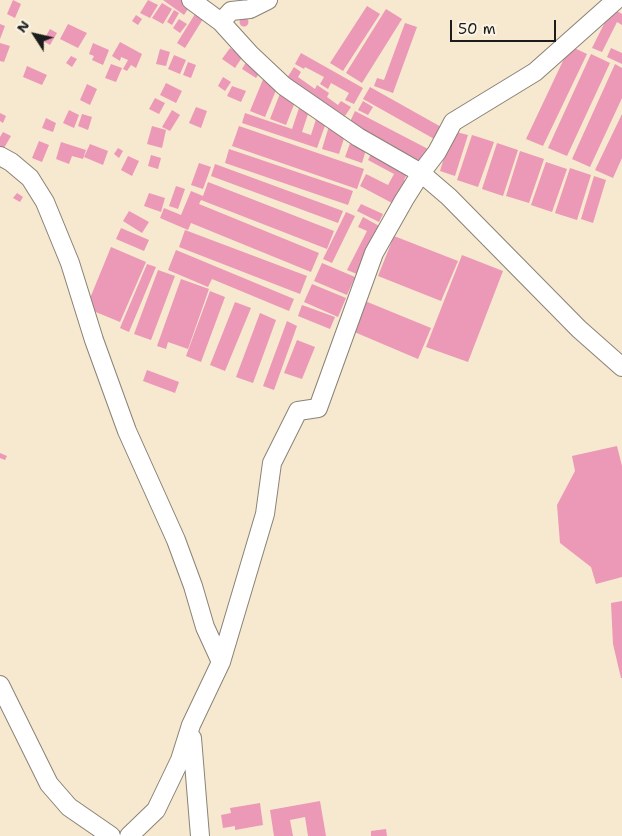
<!DOCTYPE html>
<style>
body{margin:0}
#map{position:relative;width:622px;height:836px;overflow:hidden;background:#f6e9d0;font-family:"Shantell Sans",sans-serif}
canvas{display:block}
.north{position:absolute;left:10px;top:10px;width:50px;height:50px;-webkit-text-stroke:4px #fcf5e5;paint-order:stroke;rotate:305deg;font-size:14px;font-weight:700;line-height:20px;text-align:center;color:#1c1c1c}
.north::after{content:'';display:block;margin:auto;width:18px;height:22px;background:#1c1c1c;clip-path:polygon(50% 0,100% 100%,50% 72%,0 100%)}
.scale{position:absolute;left:450px;top:20px;width:106px;height:22px;box-sizing:border-box;border:2px solid #1c1c1c;border-top:0;padding-left:6px;font-size:15px;line-height:18px;white-space:nowrap;color:#1c1c1c;-webkit-text-stroke:4px #fcf5e5;paint-order:stroke}
</style>
<div id="map">
<canvas width="622" height="836"></canvas>
<div class="north">N</div>
<div class="scale">50 m</div>
</div>
<script>
const context = document.querySelector('canvas').getContext('2d');
context.lineJoin = 'round';
function fillPath(path, color) {
  context.fillStyle = color;
  context.fill(path, 'evenodd');
}
function trace(path, color, width, dash) {
  context.strokeStyle = color;
  context.lineWidth = width;
  context.lineCap = dash ? 'butt' : 'round';
  context.setLineDash(dash || []);
  context.stroke(path);
}
fillPath(new Path2D(`
 M13 0 21 4 15 18 7 14Z
 M148 0 158 5 150 18 140 13Z
 M163 0H187L192 3 184 15Z
 M162 3 172 9 163 24 152 18Z
 M367 6 380 14 343 71 330 63Z
 M612 8 622 14V25L617 22 602 52 592 48Z
 M386 9 402 19 362 83 346 73Z
 M174 10 179 13 172 25 167 22Z
 M195 14 203 19 185 48 177 43Z
 M136 15 142 19 138 25 132 21Z
 M239.5 22a4.5 4.5 0 1 1 9 0a4.5 4.5 0 1 1-9 0Z
 M179 19 187 24 180 33 173 28Z
 M405 23 417 27 393 93 374 86 377 78 384 80Z
 M0 24 5 26 0 39Z
 M68 24 87 33 78 48 60 39Z
 M50 29 57 33 50 45 43 41Z
 M120 42 142 54 136 68 131 65 127 71 123 69 128 60 121 57 120 61 112 56Z
 M0 43 10 46 4 62 0 61Z
 M93 43 109 50 103 65 92 60 94 56 89 54Z
 M570 46 587 54 543 146 526 139Z
 M230 48 243 56 235 68 222 59Z
 M611 48 622 53V64L607 57Z
 M160 49 170 52 166 66 156 64Z
 M301 53 363 88 354 104 345 100 349 93 331 83 328 89 320 84 324 77 305 67 304 69 295 64Z
 M591 54 610 63 567 156 548 148Z
 M174 55 186 60 180 74 168 69Z
 M71 56 77 59 72 67 66 63Z
 M248 59 263 68 256 78 242 69Z
 M188 62 196 65 191 78 183 75Z
 M111 64 122 68 116 82 105 78Z
 M615 64 622 68V98L590 167 572 159Z
 M27 66 47 75 42 85 23 77Z
 M294 67 301 72 298 77 315 89 317 85 329 93 327 97 338 105 341 101 351 107 345 116 287 78Z
 M223 77 231 82 225 91 218 86Z
 M264 77 279 83 265 117 250 111Z
 M166 83 182 91 176 103 160 95Z
 M87 84 97 89 90 105 80 100Z
 M232 86 246 91 241 102 227 96Z
 M370 87 443 128 436 140 363 99Z
 M281 91 297 97 286 125 270 119Z
 M155 98 165 103 159 114 149 109Z
 M363 101 373 107 368 115 358 110Z
 M300 105 310 108 302 132 311 135 317 116 327 120 317 148 242 123 245 113 292 129Z
 M196 107 207 111 201 128 189 123Z
 M69 110 79 115 74 128 63 123Z
 M172 110 180 115 170 131 162 127Z
 M355 111 430 150 424 163 349 124Z
 M0 113 6 116 3 123 0 121Z
 M82 114 92 117 88 130 78 126Z
 M622 114V158L613 178 595 170Z
 M46 118 56 123 53 132 42 128Z
 M152 126 166 130 162 148 147 144Z
 M239 126 364 169 357 189 232 146Z
 M329 126 346 132 339 154 322 149Z
 M452 131 468 135 455 176 440 171Z
 M3 132 11 136 4 148 0 146V137Z
 M472 135 494 142 478 187 457 180Z
 M352 138 368 143 362 163 345 157Z
 M39 141 49 145 42 162 32 158Z
 M61 142 86 150 83 159 72 156 69 164 56 159Z
 M497 143 518 150 503 196 482 189Z
 M90 144 108 151 103 165 84 157Z
 M118 148 123 151 119 158 114 154Z
 M229 149 353 191 348 205 225 163Z
 M373 150 409 170 404 180 408 182 401 195 397 193 392 203 360 186 366 174 388 185 394 174 368 160Z
 M520 151 544 159 529 203 506 196Z
 M151 155 161 158 158 169 148 166Z
 M128 156 139 161 132 176 121 170Z
 M546 162 567 169 552 212 531 205Z
 M199 163 211 167 203 189 191 185Z
 M215 164 343 211 338 223 211 176Z
 M570 168 591 175 577 220 555 213Z
 M594 176 606 180 593 223 581 219Z
 M208 182 334 231 327 249 201 200 199 204 319 253 311 272 191 223 188 230 160 218 164 208 181 215 191 191 203 196Z
 M176 186 185 189 178 209 169 206Z
 M17 193 23 197 20 202 13 198Z
 M149 193 165 198 161 212 144 206Z
 M361 204 383 214 379 222 357 211Z
 M129 211 149 222 142 233 123 221Z
 M346 212 355 216 332 263 323 259Z
 M363 217 381 227 357 274 347 270 367 231 358 227Z
 M121 228 149 240 144 251 116 239Z
 M185 230 307 276 300 294 179 247Z
 M394 236 458 261 441 301 378 276Z
 M111 247 146 262 120 322 86 308Z
 M176 250 294 299 289 311 212 279 208 287 168 270Z
 M462 255 503 271 468 362 426 347Z
 M322 263 355 277 347 295 314 281Z
 M147 264 156 267 129 332 120 328Z
 M158 270 175 276 151 340 134 334Z
 M181 279 209 289 188 349 168 342 166 349 157 346Z
 M312 284 346 298 338 317 304 302Z
 M210 291 225 297 201 362 186 356Z
 M365 301 431 328 418 359 352 331Z
 M235 302 251 308 225 371 210 365Z
 M302 305 335 317 330 329 298 316Z
 M260 313 276 320 253 383 236 377Z
 M287 321 297 326 274 390 263 386Z
 M297 340 315 347 302 379 284 373Z
 M147 370 179 382 175 393 143 381Z
 M617 446 622 466V577L596 584 591 567 560 543 557 505 575 471 572 456Z
 M0 453 7 456 5 460 0 458Z
 M622 601V678H621L613 644 611 603Z
 M320 801 326 836H308L305 817 290 820 293 836H274L270 810Z
 M260 803 263 825 235 830V826L223 828 221 815 231 813 230 808Z
 M386 829 387 836H371V831Z`), '#ec98b7');
const minor = new Path2D(`
 M191 0 221 22 250 54 284 86 358 137 421 173 449 197 579 329 622 367
 M221 22 231 11 250 9 268 0
 M0 156 11 162 30 178 45 202 70 263 94 340 127 431 176 540 193 586 205 627 221 662
 M0 685 49 784 69 807 111 836
 M192 738 200 836
 M129 836 156 810 180 760 191 725 221 662 265 514 272 463 298 411 318 408 374 253 404 200 421 173 437 152 453 122 535 72 616 0`);
trace(minor, '#898276', 20);
trace(minor, '#fff', 18);
</script>
